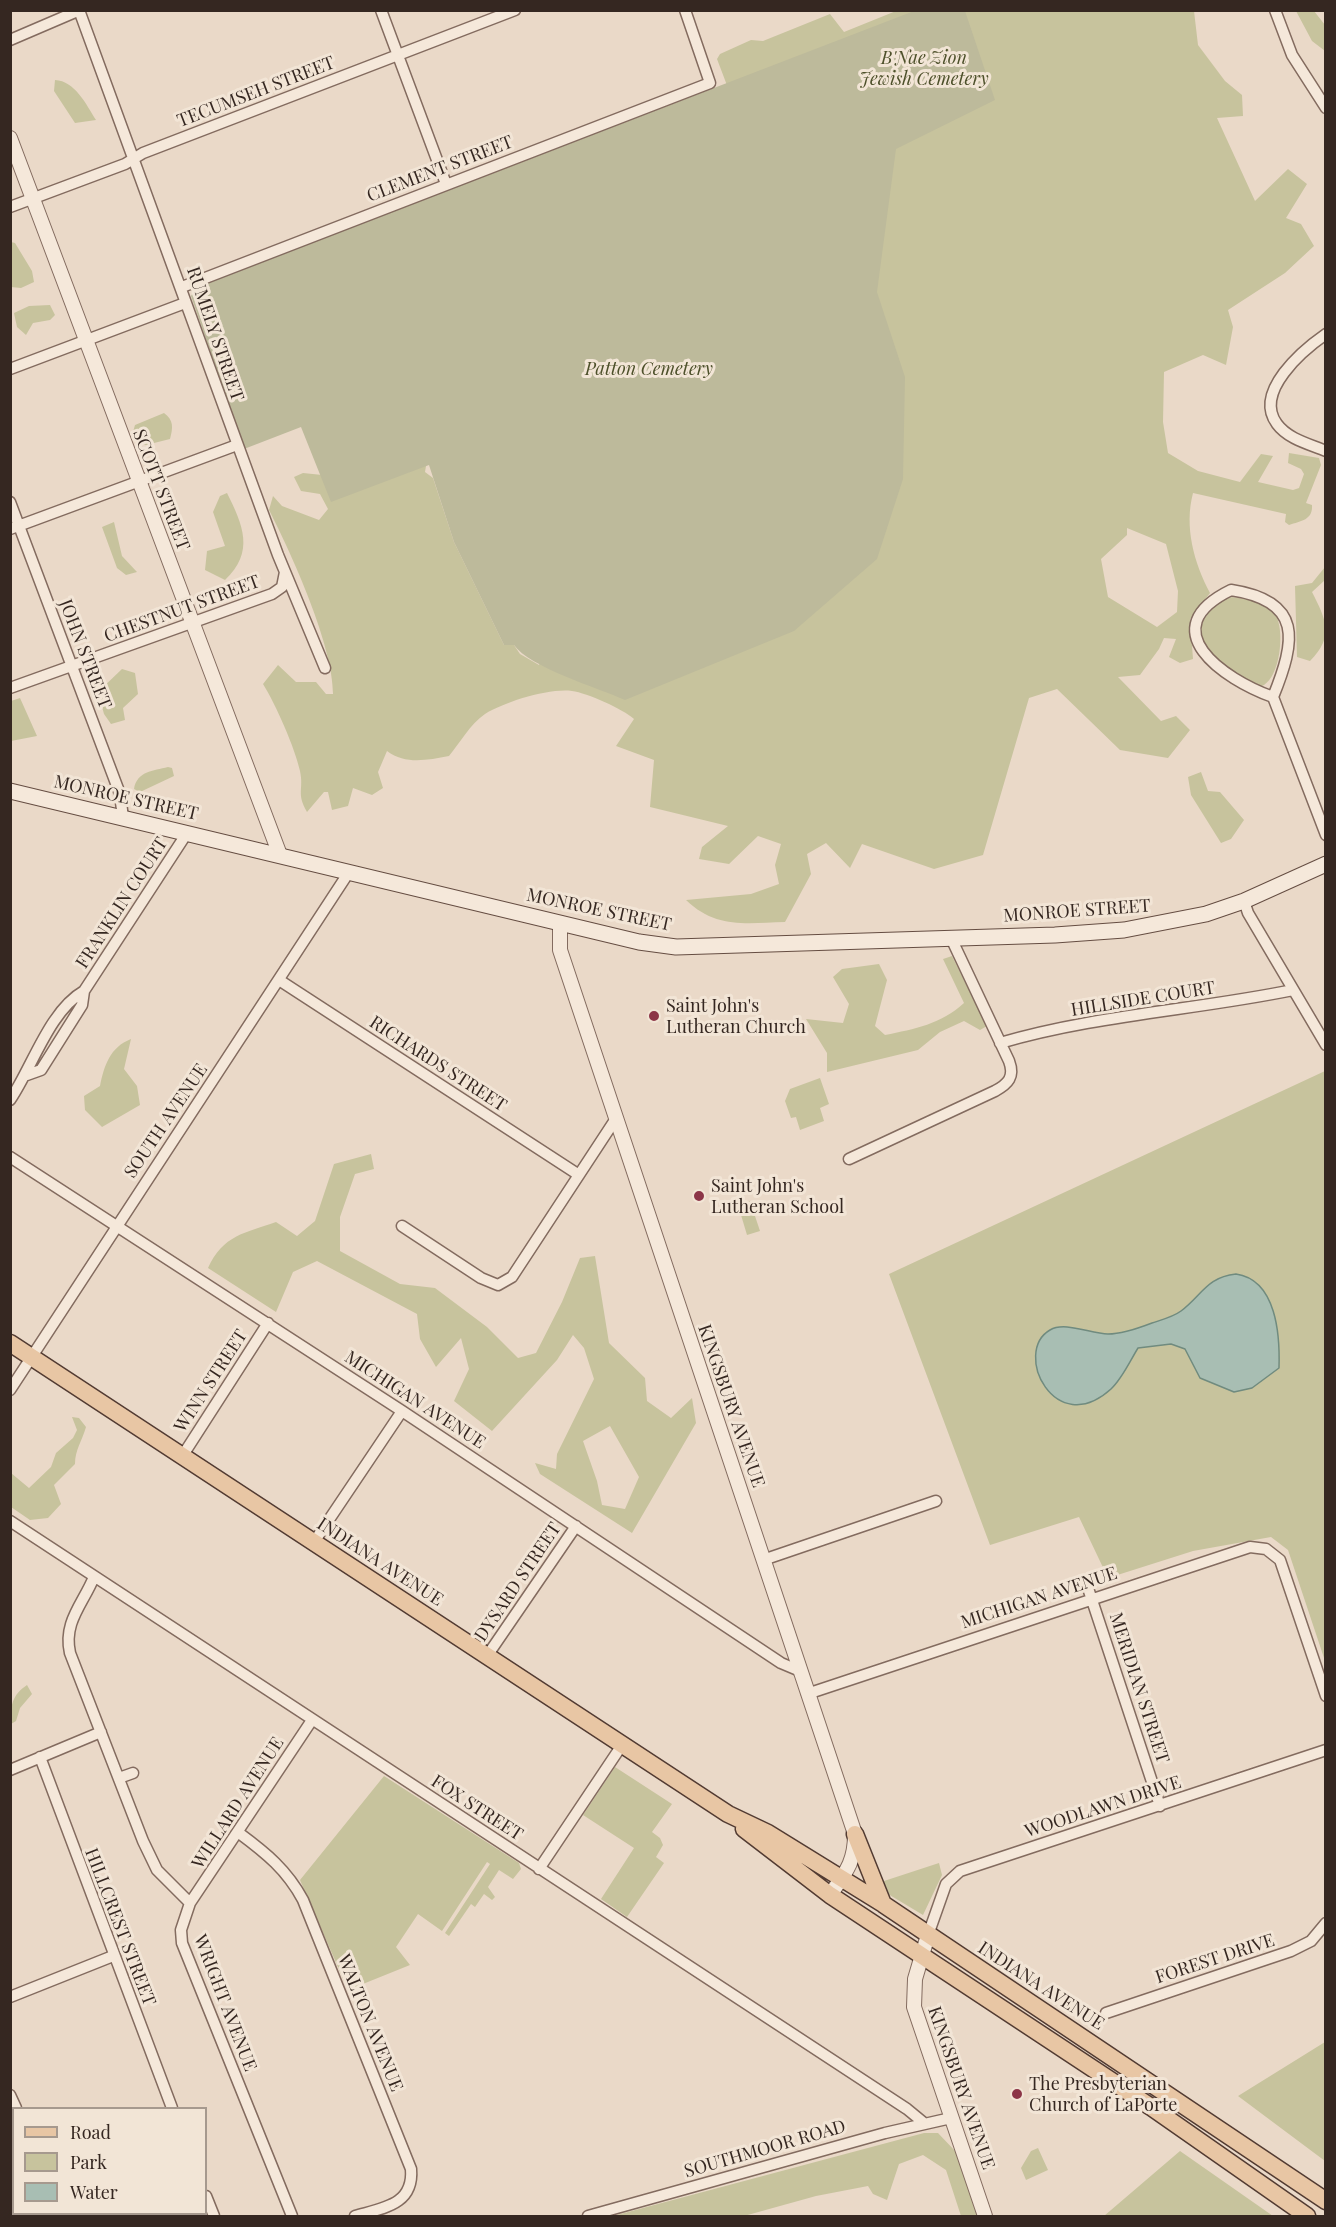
<!DOCTYPE html>
<style>
body{margin:0}
#map{position:relative;width:1336px;height:2227px;overflow:hidden;background:#ead9c8;font-family:"Playfair Display",serif}
canvas{display:block}
.frame{position:absolute;inset:0;border:12px solid #352721;pointer-events:none}
.legend{position:absolute;left:12px;top:2107px;width:195px;height:108px;box-sizing:border-box;background:#f2e5d6;border:2px solid #a6998e;margin:0;padding:8px 10px;list-style:none;font-size:18px;color:#352721}
.legend li{display:flex;align-items:center;gap:12px;height:30px}
.legend b{width:30px;border:2px solid #a6998e}
</style>
<div id="map">
<canvas width="1336" height="2227"></canvas>
<div class="frame"></div>
<ul class="legend">
<li><b style="height:8px;background:#e8c6a4"></b>Road</li>
<li><b style="height:16px;background:#c7c39d"></b>Park</li>
<li><b style="height:16px;background:#a8beb3"></b>Water</li>
</ul>
</div>
<script>
const context = document.querySelector('canvas').getContext('2d');
context.lineJoin = 'round';
function fillPath(path, color) {
  context.fillStyle = color;
  context.fill(path, 'evenodd');
}
function trace(path, color, width, dash) {
  context.strokeStyle = color;
  context.lineWidth = width;
  context.lineCap = dash ? 'butt' : 'round';
  context.setLineDash(dash || []);
  context.stroke(path);
}
function label(font, color, halo, rows, align = 'center') {
  context.font = font + ' "Playfair Display",serif';
  context.lineWidth = 6;
  context.setLineDash([]);
  context.textBaseline = 'middle';
  context.strokeStyle = halo;
  context.fillStyle = color;
  for (const [text, x, y, turn = 0] of rows) {
    context.save();
    context.translate(x, y);
    context.rotate((+turn || 0) * Math.PI / 180);
    context.textAlign = isNaN(turn) ? turn : align;
    if (halo) context.strokeText(text, 0, 0);
    context.fillText(text, 0, 0);
    context.restore();
  }
}
fillPath(new Path2D(`
 M896 11H1194L1198 45 1225 81 1242 95 1243 116 1217 118 1255 201 1288 169 1307 184 1286 218 1301 224 1314 246 1285 273 1228 310 1233 327 1226 365 1203 355 1164 372 1163 422 1168 453 1198 471 1240 482 1261 454 1273 456 1258 482 1293 490 1299 488 1304 474 1301 469 1288 463 1289 453 1319 458 1321 465 1306 503 1312 505C1313 520 1301 521 1289 525L1285 522 1286 514 1193 493C1184 527 1194 563 1210 593L1190 619 1193 659 1180 663 1169 657 1176 639 1164 638 1159 649 1140 675 1118 677 1161 721 1176 716 1190 730 1168 758 1120 750 1057 689 1029 698 983 855 934 869 862 844 850 868 826 843 807 854 811 874 785 922C746 923 716 929 686 900L751 894 779 884 775 865 781 844 758 836 729 864 699 859 702 847 728 826 650 807 654 760 616 746 634 719C623 709 587 693 572 691 548 688 505 702 485 714 470 724 460 743 449 756 427 760 406 765 387 751L378 772 383 788 372 795 353 788 348 806 332 810 328 792H324L307 812C296 793 304 790 300 771 295 748 276 705 263 684L278 665 296 682H316L326 694H333C333 645 292 555 269 510L273 496 282 506 319 520 328 509 320 494 301 491 294 477 303 473 332 476 428 454 425 472 433 478 454 542 504 645H514L520 654 539 665 728 88 717 59 720 54 751 40 763 41 830 14 844 32ZM1127 528 1166 544 1178 591 1177 612 1157 627 1108 597 1101 559 1127 535Z
 M1296 11H1314L1325 25V51L1312 41Z
 M55 80C75 81 86 104 96 120L75 123 54 91Z
 M11 242 15 243 32 271 34 282 21 288 11 287Z
 M50 305 55 315 50 320 33 323 26 335 17 327 14 313 29 306Z
 M164 413C174 420 173 428 170 439L146 445 137 442 133 432 135 425Z
 M227 493C243 525 255 552 225 580L205 570 207 551 225 546 213 512 220 496Z
 M114 522 122 556 137 572 126 575 117 568 102 527Z
 M1325 567V580L1312 592C1326 620 1335 636 1310 661L1297 657 1295 586 1312 583Z
 M1232 597C1245 599 1266 602 1275 614 1286 630 1280 683 1259 687 1236 673 1185 650 1206 616 1213 605 1220 601 1232 597Z
 M122 669 135 673 138 694 123 708 125 720 111 724 104 714 98 692Z
 M20 698 37 736 11 741V701Z
 M168 767 172 768 174 776 140 792 134 789C137 771 153 771 168 767Z
 M1201 772 1208 791 1220 792 1244 820 1231 839 1221 843 1191 795 1188 777Z
 M952 956 987 1026 980 1030 964 1021 940 1032 918 1050 827 1072V1053L806 1019 843 1023 849 1004 833 977 842 969 879 964 887 980 875 1026 885 1035C915 1029 941 1024 964 1003L943 959Z
 M131 1039 124 1069 137 1086 140 1105 102 1127 85 1110 84 1096 100 1086C104 1066 110 1047 131 1039Z
 M1325 1071V1661L1288 1550 1271 1537 1193 1551 1108 1578 1079 1517 990 1545 889 1274Z
 M820 1078 829 1104 820 1108 824 1121 800 1130 796 1117 791 1118 785 1101 790 1089Z
 M371 1154 374 1169 355 1174 340 1217V1251L400 1284 435 1288 487 1327 518 1358 536 1353 562 1302 580 1258 595 1256 609 1343 645 1378 647 1401 671 1418 692 1398 696 1423 632 1533 540 1474 535 1463 556 1469 557 1454 594 1379 584 1348 573 1335 557 1360 492 1431 454 1401 469 1369 461 1338 436 1367 420 1339 417 1314 317 1261 293 1272 276 1312 208 1268C223 1235 245 1233 276 1222L297 1236 315 1221 334 1164ZM610 1426 639 1477 625 1509 602 1505 597 1481 583 1441Z
 M750 1201 760 1231 747 1235 738 1205Z
 M72 1417 79 1418 86 1427C82 1441 75 1450 75 1464L54 1485 61 1504 48 1518 30 1520 11 1507V1473L29 1488 51 1467 56 1453 73 1438 77 1430Z
 M27 1685 32 1694 20 1708 16 1721 11 1724C10 1706 12 1695 27 1685Z
 M615 1767 672 1804 652 1832 660 1838 663 1845 656 1857 664 1863 627 1917 601 1899 634 1848 583 1815Z
 M384 1776 519 1863 521 1869 513 1879 499 1870 488 1887 495 1897 492 1900 484 1894 475 1907 471 1904 449 1936 445 1933 490 1864 487 1862 442 1931 418 1914 396 1947 410 1965 348 1990 300 1880Z
 M939 1863 942 1875 923 1915 888 1894 881 1882Z
 M1325 2042V2161L1238 2096Z
 M924 2133H938L957 2153 979 2216H961L946 2170 923 2155 899 2164 887 2200 873 2194 868 2186 816 2196 744 2216H613Z
 M1038 2148 1048 2170 1026 2180 1021 2168 1031 2151Z
 M1180 2151 1273 2216H1104Z`), '#c7c39d');
fillPath(new Path2D(`
 M914 11H965L995 100 896 149 877 292 905 377 903 479 877 559 794 631 625 700C598 688 529 667 514 645H504L454 542 429 465 331 502 301 427 244 449 191 296 197 287Z`), '#bdba9b');
const water = new Path2D(`
 M1236 1274C1277 1280 1280 1336 1279 1368L1252 1388 1234 1392 1200 1378 1185 1349 1171 1344 1138 1348C1130 1361 1122 1379 1111 1389 1055 1440 1012 1352 1050 1330 1065 1321 1091 1334 1108 1334 1121 1334 1139 1328 1152 1323 1161 1320 1173 1317 1181 1311 1202 1295 1207 1277 1236 1274Z`);
fillPath(water, '#a8beb3');
trace(water, '#708b7f', 1.5);
const minor = new Path2D(`
 M79 10 278 555 325 668
 M381 10 446 184
 M1275 10 1292 55 1326 108
 M10 40 80 10
 M10 207 125 164 143 153 515 10
 M182 287 710 83 685 10
 M1326 334C1303 350 1253 392 1277 424 1288 439 1309 444 1326 451
 M10 369 185 303
 M10 502 120 794 123 818
 M10 529 237 445
 M1231 590C1303 601 1296 640 1273 697 1223 679 1151 629 1231 590Z
 M10 688 272 594 282 587 285 572
 M1273 697 1326 835
 M1244 901 1248 913 1326 1045
 M279 980 579 1175
 M1000 1043C1095 1015 1196 1010 1293 990
 M27 1075 41 1070 82 1005 84 991 187 833
 M10 1100C32 1068 49 1011 84 991
 M10 1157 402 1411 781 1663 800 1671
 M849 1159 995 1091C1008 1084 1015 1077 1009 1061L951 938
 M402 1226 481 1278 498 1285 512 1277 615 1120
 M10 1390 349 872
 M183 1455 268 1323
 M10 1521 907 2109 924 2123
 M314 1542 402 1411
 M763 1560 936 1501
 M94 1577C83 1604 63 1622 70 1653L143 1841 157 1870 190 1903 181 1930 182 1943 292 2216
 M1086 1582 1160 1806
 M487 1656 576 1526
 M807 1694 1250 1547 1266 1549 1280 1560 1326 1696
 M40 1757 172 2108
 M10 1770 101 1732
 M119 1778 133 1773
 M239 1833C266 1853 287 1870 303 1900L411 2169C414 2205 383 2208 355 2216
 M539 1869 622 1745
 M190 1903 312 1720
 M928 1935 946 1884 960 1871 1326 1750
 M10 1997 113 1956
 M1106 2013 1291 1951 1311 1941 1326 1923
 M10 2095 16 2108
 M206 2196 214 2216
 M10 2199 14 2197
 M56 2214 57 2216
 M588 2216 885 2133 951 2118`);
const tertiary = new Path2D(`
 M10 138 280 855
 M560 923V950L855 1834C855 1862 846 1872 830 1895
 M928 1935 915 1979 914 2007 985 2216`);
const secondary = new Path2D(`
 M10 791 639 942 676 947 1055 935 1124 930 1206 914 1244 901 1326 864`);
const primary = new Path2D(`
 M10 1343 728 1814 768 1833 883 1904 1326 2201
 M744 1829 830 1895 1151 2107 1307 2216
 M855 1834 883 1904`);
trace(minor, '#836b5f', 13);
trace(tertiary, '#836b5f', 16);
trace(secondary, '#654d42', 17);
trace(primary, '#523b32', 19);
trace(minor, '#f5e8da', 10);
trace(tertiary, '#f5e8da', 14);
trace(secondary, '#f5e8da', 15);
trace(primary, '#e8c6a4', 16);
for (const [x, y, r, color] of [
 [654,1016,6,"#8c3547"],
 [699,1196,6,"#8c3547"],
 [1017,2094,6,"#8c3547"]
]) {
  const dot = new Path2D();
  dot.arc(x, y, r, 0, 2 * Math.PI);
  context.fillStyle = color;
  context.fill(dot);
  trace(dot, '#f2e5d6', 2);
}
label('italic 18px', '#4d502a', '#f2e5d6', [
 ["B'Nae Zion",924,58],
 ["Jewish Cemetery",924,79],
 ["Patton Cemetery",649,369]
]);
label('18px', '#352721', '#f2e5d6', [
 ["TECUMSEH STREET",256,92,-21],
 ["CLEMENT STREET",440,169,-21],
 ["RUMELY STREET",215,334,71],
 ["SCOTT STREET",161,490,69],
 ["CHESTNUT STREET",182,609,-20],
 ["JOHN STREET",85,654,69],
 ["MONROE STREET",126,798,13],
 ["FRANKLIN COURT",122,903,-57],
 ["MONROE STREET",599,910,12],
 ["MONROE STREET",1077,911,-4],
 ["HILLSIDE COURT",1143,999,-9],
 ["RICHARDS STREET",438,1064,33],
 ["SOUTH AVENUE",166,1121,-56],
 ["WINN STREET",211,1381,-57],
 ["MICHIGAN AVENUE",415,1400,33],
 ["KINGSBURY AVENUE",731,1406,71],
 ["INDIANA AVENUE",380,1562,33],
 ["DYSARD STREET",518,1582,-56],
 ["MICHIGAN AVENUE",1039,1598,-18],
 ["MERIDIAN STREET",1139,1688,72],
 ["WILLARD AVENUE",238,1803,-57],
 ["WOODLAWN DRIVE",1103,1807,-18],
 ["FOX STREET",477,1808,33],
 ["HILLCREST STREET",120,1927,69],
 ["FOREST DRIVE",1215,1959,-18],
 ["INDIANA AVENUE",1041,1986,33],
 ["WRIGHT AVENUE",225,2003,69],
 ["WALTON AVENUE",370,2023,68],
 ["KINGSBURY AVENUE",961,2088,71],
 ["SOUTHMOOR ROAD",765,2149,-16]
]);
label('18px', '#352721', '#f2e5d6', [
 ["Saint John's",666,1006],
 ["Lutheran Church",666,1027],
 ["Saint John's",711,1186],
 ["Lutheran School",711,1207],
 ["The Presbyterian",1029,2084],
 ["Church of LaPorte",1029,2105]
], 'left');
</script>
